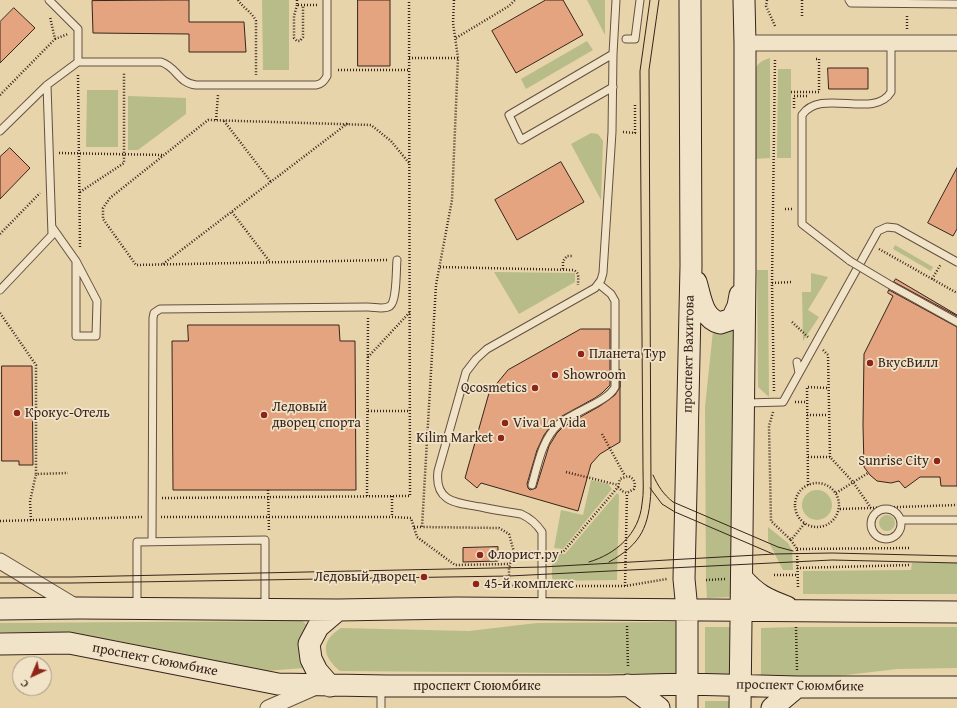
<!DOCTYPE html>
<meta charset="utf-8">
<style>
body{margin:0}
#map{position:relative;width:957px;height:708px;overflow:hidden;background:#e8d4ab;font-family:"Gentium Book Plus",serif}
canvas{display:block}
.north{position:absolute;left:12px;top:656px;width:40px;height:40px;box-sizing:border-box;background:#f0e3c8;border:1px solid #a69783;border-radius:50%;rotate:224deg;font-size:11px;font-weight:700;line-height:16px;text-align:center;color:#38241c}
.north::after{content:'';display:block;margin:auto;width:14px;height:18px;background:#8f2418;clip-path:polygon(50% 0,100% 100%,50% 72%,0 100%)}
</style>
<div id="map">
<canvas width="957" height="708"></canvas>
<div class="north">С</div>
</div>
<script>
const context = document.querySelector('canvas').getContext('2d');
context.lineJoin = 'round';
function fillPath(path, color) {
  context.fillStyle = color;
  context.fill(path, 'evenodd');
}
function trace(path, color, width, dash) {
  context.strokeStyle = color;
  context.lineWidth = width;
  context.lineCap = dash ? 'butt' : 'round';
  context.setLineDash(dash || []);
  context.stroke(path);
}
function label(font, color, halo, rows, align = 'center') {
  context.font = font + ' "Gentium Book Plus",serif';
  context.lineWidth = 3.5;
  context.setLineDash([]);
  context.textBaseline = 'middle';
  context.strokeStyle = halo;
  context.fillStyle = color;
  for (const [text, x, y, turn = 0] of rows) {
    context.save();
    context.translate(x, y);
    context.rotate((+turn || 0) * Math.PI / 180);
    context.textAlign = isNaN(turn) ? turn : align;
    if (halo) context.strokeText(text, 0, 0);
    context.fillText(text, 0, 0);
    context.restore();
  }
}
fillPath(new Path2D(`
 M262 0H289V70H263Z
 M587 0H605V35Z
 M587 41 593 50 526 89 521 79Z
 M770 58V158L754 159 753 73C757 64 760 61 770 58Z
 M778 69H791V158H777Z
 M87 90H118V147H86Z
 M128 96 186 98V114L138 150H128Z
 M591 133 598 134 603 141 601 200 571 144Z
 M895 245 933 267 931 271 893 249Z
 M757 270H768L769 397 758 387Z
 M494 272 575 273V282L519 314Z
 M811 273 828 277 808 310 819 317 803 341 802 292H811Z
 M733 329 734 597 707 598 706 580 705 407 713 331 724 333Z
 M591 480 608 484 612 489 563 549 554 548 561 510 583 515Z
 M802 505a15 15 0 1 1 30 0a15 15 0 1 1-30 0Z
 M617 493 619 495 617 580 552 581V554H565Z
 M879 523a8 8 0 1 1 16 0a8 8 0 1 1-16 0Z
 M768 527 788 543 792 550 793 570H783L768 541Z
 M912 563H957V594H803V571L911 570Z
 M302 621 306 624 304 668 266 671 226 664 118 641 60 632H0V623Z
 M676 622V674L340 671C322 656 320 641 341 628L469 631 537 623Z
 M705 627H733L734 676H705Z
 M796 627H957V668L897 669 829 677 761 676V628Z
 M705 701H734V708H705Z`), '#b8bc88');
const building = new Path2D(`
 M173 0H189V22H244L246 52H189V34L93 33 92 1Z
 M358 0H390V66H358Z
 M546 0H563L583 35 516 73 492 31Z
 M14 8 35 28 0 63V22Z
 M828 68H868V89H829Z
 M10 148 30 168 0 199V157Z
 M561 162 584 202 517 240 495 200Z
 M957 168V229L953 236 928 223Z
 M896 279 957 315V316L894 282Z
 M889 290 957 327V486H941L940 477H920L905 488 899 481 891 483 877 481 870 475 864 467 863 425 864 354 893 296 888 293Z
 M188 325H339L340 341H355L356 490H173L172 341H188Z
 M581 329H610V385L602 393 595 398 562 416 550 427 544 435 537 450 527 484 528 488 530 490 536 488 549 446 557 433 562 428 575 420 600 406 615 395 620 387V369V442L600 454 591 464 578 511 481 483 477 488 465 478 489 393 508 370Z
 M2 366H32L33 465H19V461H2Z
 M498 547V561L463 562V548Z`);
fillPath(building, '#e4a480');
trace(building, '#38241c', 1);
const service = new Path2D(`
 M49 0 78 29V62
 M849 0 851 3 957 4
 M626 39H635L640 0
 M613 87 521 140 509 115 613 54
 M0 131 47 85 78 62H161C177 67 178 83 196 85H316C322 84 324 81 327 76V0
 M52 227 76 261V336H96L97 301 76 261
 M850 261 802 224V115C821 87 874 120 891 92V43
 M892 286 957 322
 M0 290 52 235 47 85
 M797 362 799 373
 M746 403 783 402 878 231 887 227 896 228 957 262
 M532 485C538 464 542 439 559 424 572 412 608 402 615 387V301L611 294 599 284
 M871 524a15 15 0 1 1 30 0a15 15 0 1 1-30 0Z
 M901 520H957
 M152 541 153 318 154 313 160 309 368 307C375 307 384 310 390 306 397 301 396 269 397 260
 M137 606V542L265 540V607
 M542 608V532C536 523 530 518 521 514 508 512 494 510 481 507 458 503 434 503 438 471L466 372 476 359 487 349 595 288 601 280 603 273 612 132 613 54 616 0
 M381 688V708`);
const minor = new Path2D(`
 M745 43H957
 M0 561 78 608
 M268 708 316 687`);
const secondary = new Path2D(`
 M696 282C701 298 702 318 720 323L732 319 738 306 740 295
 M742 578C757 595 766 599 787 607
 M0 609 79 608 338 610 457 608 957 612
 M0 644 69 643 278 684 387 686H609L687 684 797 687H957
 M628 685 659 708
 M330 686 317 671 311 659 309 644 318 627 338 610
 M687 708V610L684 579 691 266 690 0
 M740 708 745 271V43L744 0
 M772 708 797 687`);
trace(service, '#645040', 9);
trace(minor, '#645040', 17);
trace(secondary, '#38241c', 23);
trace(new Path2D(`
 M238 0C243 8 252 12 256 21V75
 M297 0V5H317
 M454 0 453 23 458 58 452 200 436 285 422 527 499 528 509 534 514 552 509 568V586H531
 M767 0 766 6 775 26
 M802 0V17
 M297 5 294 16V38L297 41H300L303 37V5
 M907 29V14
 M456 38 509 6 515 0
 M55 39 68 34
 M409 58H458
 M338 70H409
 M78 75 80 248
 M791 92H819V59H816
 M0 95 55 39 50 17
 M794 108V96H809
 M216 120 218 95
 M224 121 271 182
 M623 132 635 133V105
 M59 153 164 155
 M80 192 124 163V73
 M785 209H792
 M232 212 270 262
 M0 234 40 193
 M879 249 957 293
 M387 260 136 265 103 219V208L110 198 208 120 371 125 391 141 409 163
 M163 264 348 123
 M440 267 573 270C580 272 578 279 578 285
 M563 269V261L567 256H573
 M932 279 941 264
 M772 283 792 282
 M0 313 36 365V474L68 473
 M792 322 808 337
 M823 350 828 355 830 457 853 482 871 508
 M368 357 410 312
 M774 391 772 283 775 58
 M795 402H807
 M368 411H410
 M773 412 769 426 771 521 791 540
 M807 415H828
 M602 434 625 476
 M808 457H830
 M566 472 618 485
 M795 505a22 22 0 1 1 44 0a22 22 0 1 1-44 0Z
 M808 485 807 387 828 388
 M268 490 269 531
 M836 493 868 473
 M367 496 368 317
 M392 496V517
 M162 498 410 496 409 0
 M840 509 957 505
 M161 517H392L411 518 417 537 455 565 510 564
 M31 520 30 501 36 474
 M0 521 142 517
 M414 527H422
 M797 549 910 548
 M514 552H531
 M552 552H563L618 487 620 479 628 476C634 478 636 483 634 489L627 493 622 491 618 487
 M797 568 911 565
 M774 575H797
 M706 580 725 579
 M552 586H625L667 579
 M625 586 627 493
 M798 587 797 549 791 540 805 523
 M627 626 628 667
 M796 627 797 670`), '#38241c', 2.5, [1, 2]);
trace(service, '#f0e3c8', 7);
trace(minor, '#f0e3c8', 15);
trace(secondary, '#f0e3c8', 21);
trace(new Path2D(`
 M653 475C658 486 663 494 673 502L778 547 793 551
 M650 488 662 504 675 512 773 554
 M589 562C616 554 639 534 642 504 644 493 643 481 643 470L640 71 650 0
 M609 562C642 544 649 526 651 490L649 70 659 0
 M0 577H71L542 567 775 554 832 553 957 556
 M0 583H71L509 576 832 560 957 563`), '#38241c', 1);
const serviceBridge = new Path2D(`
 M850 261 892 286`);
trace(serviceBridge, '#645040', 9, []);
trace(serviceBridge, '#f0e3c8', 7);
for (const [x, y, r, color] of [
 [581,354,4,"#8f2418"],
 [870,363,4,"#8f2418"],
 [555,375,4,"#8f2418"],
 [535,388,4,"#8f2418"],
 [17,413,4,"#8f2418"],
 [264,415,4,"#8f2418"],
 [505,423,4,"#8f2418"],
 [501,438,4,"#8f2418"],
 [937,461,4,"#8f2418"],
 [480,555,4,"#8f2418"],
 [424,577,4,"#8f2418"],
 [476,584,4,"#8f2418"]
]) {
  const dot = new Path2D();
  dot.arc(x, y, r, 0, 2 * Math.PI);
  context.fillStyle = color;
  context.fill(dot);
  trace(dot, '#f0e3c8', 1.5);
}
label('14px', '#38241c', '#f0e3c8', [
 ["Планета Тур",589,354],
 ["ВкусВилл",878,363],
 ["Showroom",563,375],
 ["Qcosmetics",527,388,"right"],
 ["Ледовый",272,407],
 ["дворец спорта",272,423],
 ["Крокус-Отель",25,413],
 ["Viva La Vida",513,423],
 ["Kilim Market",493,438,"right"],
 ["Sunrise City",929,461,"right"],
 ["Флорист.ру",488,555],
 ["Ледовый дворец",416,577,"right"],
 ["45-й комплекс",484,584]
], 'left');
label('14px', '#38241c', '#f0e3c8', [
 ["проспект Вахитова",689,354,-89],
 ["проспект Сююмбике",155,660,11],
 ["проспект Сююмбике",477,686],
 ["проспект Сююмбике",800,686,1]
]);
</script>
